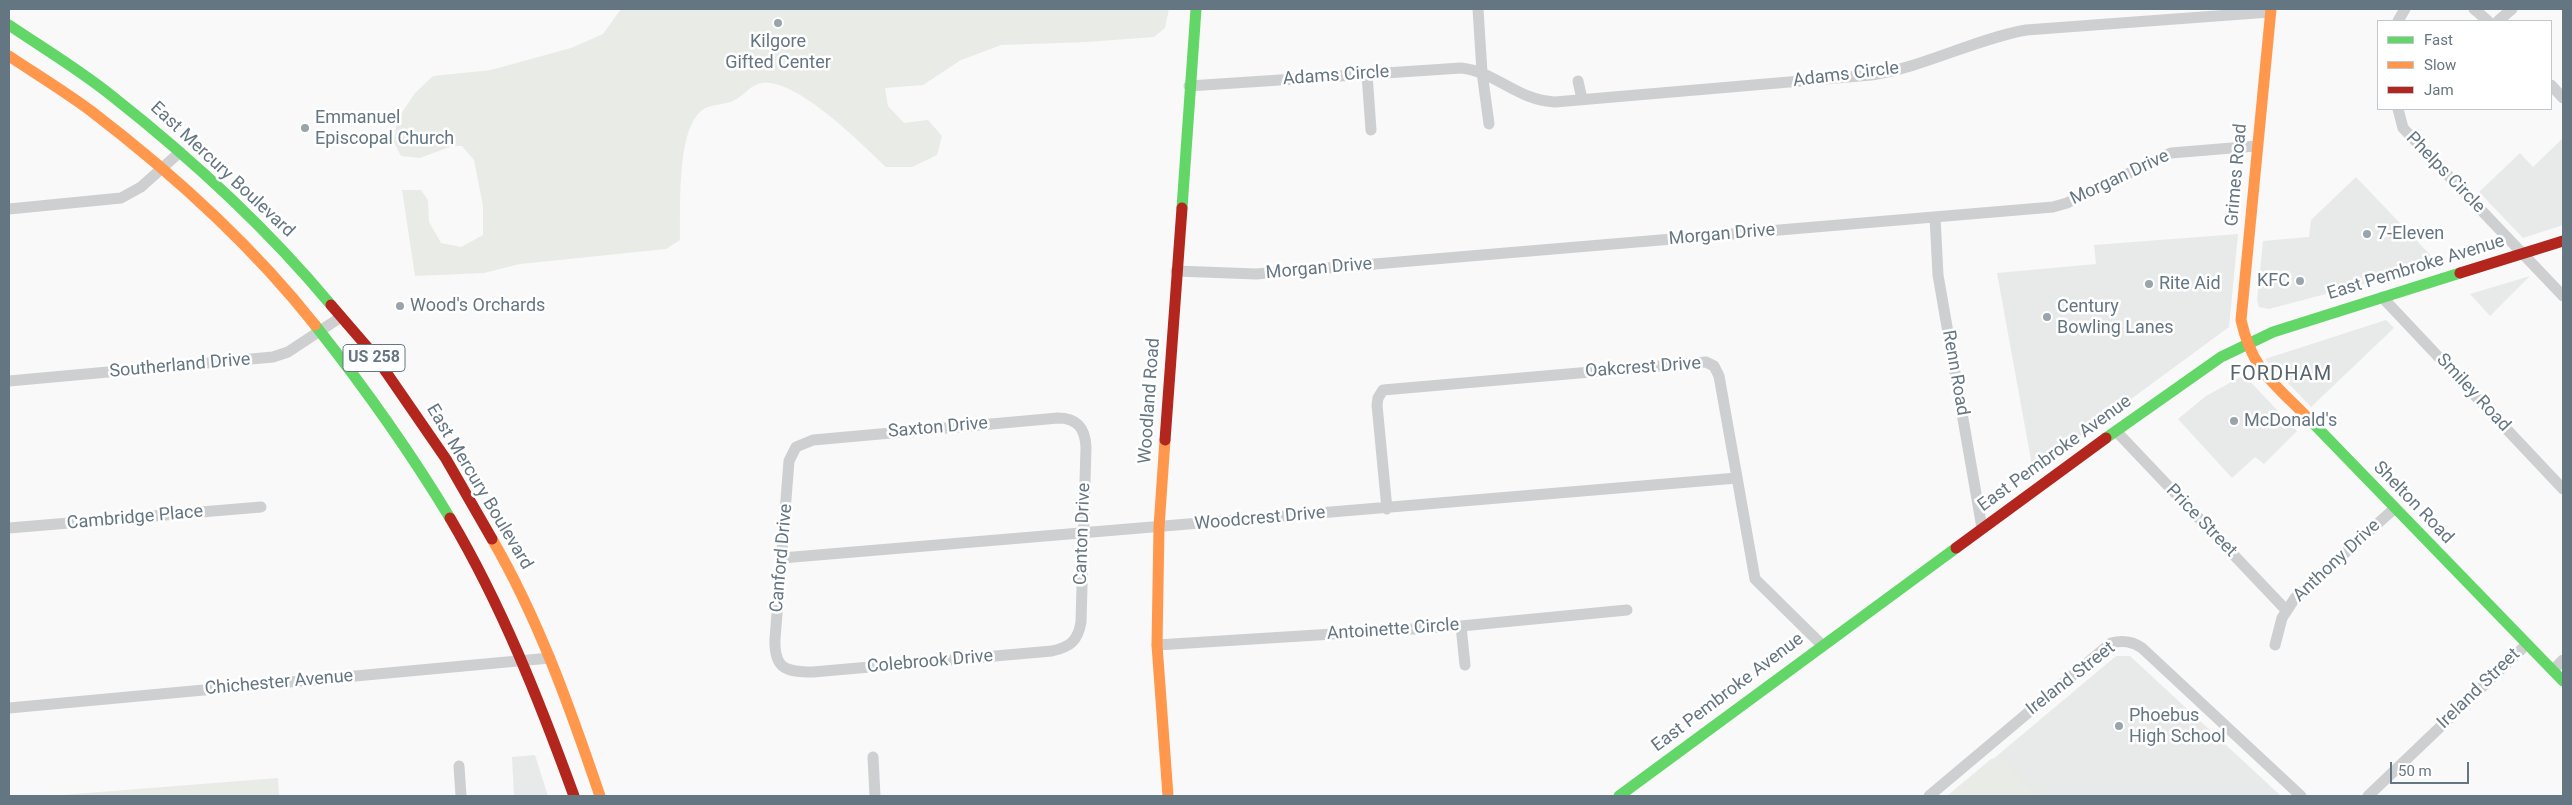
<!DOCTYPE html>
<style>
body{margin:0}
#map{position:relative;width:2572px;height:805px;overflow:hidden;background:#f9f9f9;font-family:Roboto,sans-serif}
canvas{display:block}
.frame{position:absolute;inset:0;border:10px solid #657683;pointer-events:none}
.legend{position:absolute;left:2377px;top:20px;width:175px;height:90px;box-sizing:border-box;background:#fff;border:1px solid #c1c8cd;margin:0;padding:6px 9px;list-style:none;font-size:15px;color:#657683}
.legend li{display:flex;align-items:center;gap:10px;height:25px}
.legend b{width:25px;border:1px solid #c1c8cd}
.scale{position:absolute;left:2390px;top:762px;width:79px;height:22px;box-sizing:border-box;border:2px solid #657683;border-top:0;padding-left:6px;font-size:15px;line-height:18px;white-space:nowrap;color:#657683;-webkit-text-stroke:4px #fff;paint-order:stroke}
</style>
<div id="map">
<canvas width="2572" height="805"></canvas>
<div class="frame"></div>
<ul class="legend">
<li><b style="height:6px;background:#63d668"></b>Fast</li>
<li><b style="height:6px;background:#ff974d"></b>Slow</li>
<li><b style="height:6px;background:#b3261e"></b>Jam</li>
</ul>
<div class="scale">50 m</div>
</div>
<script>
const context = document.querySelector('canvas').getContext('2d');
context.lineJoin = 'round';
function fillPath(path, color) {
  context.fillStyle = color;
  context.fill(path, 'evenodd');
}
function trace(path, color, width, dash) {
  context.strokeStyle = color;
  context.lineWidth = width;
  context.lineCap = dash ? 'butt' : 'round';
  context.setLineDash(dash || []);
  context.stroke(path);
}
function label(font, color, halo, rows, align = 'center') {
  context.font = font + ' Roboto,sans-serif';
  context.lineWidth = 5;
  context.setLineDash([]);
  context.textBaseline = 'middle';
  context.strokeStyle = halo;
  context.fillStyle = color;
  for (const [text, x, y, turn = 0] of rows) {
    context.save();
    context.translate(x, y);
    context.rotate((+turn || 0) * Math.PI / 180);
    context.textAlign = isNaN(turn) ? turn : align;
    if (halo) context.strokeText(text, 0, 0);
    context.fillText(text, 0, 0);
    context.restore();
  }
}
fillPath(new Path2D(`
 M2563 138V225L2523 238 2479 192 2520 153 2533 167Z
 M2356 177 2439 264 2269 309 2259 307 2257 300 2263 241 2309 237 2311 220Z
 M2238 234 2229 327 2033 471 1997 273 2096 264 2094 245Z
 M2530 276 2490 316 2470 294Z
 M2386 320 2394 328 2311 407 2265 359Z
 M2244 375 2297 431 2264 464 2255 457 2232 478 2178 419 2206 396Z
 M2116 656H2130L2281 796H1949Z
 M535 755 548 796H514L512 757Z`), '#e8e9e9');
fillPath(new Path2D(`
 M621 9H1169L1165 28 1154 37 1087 42 1001 45 961 60 923 85 885 88 888 106 904 123 928 120 942 136 937 155 912 167H886C863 145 791 72 758 84 749 87 742 97 733 101 724 105 709 104 701 111 676 133 681 208 680 240L666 249 520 264 484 273 415 276 402 190H421L428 200 429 222 441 243 461 247 483 235V206L474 160 462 146H452L420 158 401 156 394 142 397 120 415 93 433 76 491 70 571 48 603 34Z
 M1997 758 2009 764 2036 796H1947L1991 759Z
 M278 778 279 796H62V795Z`), '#e8ebe6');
trace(new Path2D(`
 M1478 9 1482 72 1489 124
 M2474 9 2488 21
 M2398 21 2405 9
 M2498 21 2512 9
 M1367 74 1371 130
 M1578 81 1582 99
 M2551 85 2563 98
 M1189 86 1461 68C1497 72 1516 100 1555 102L1871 75C1925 67 1972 40 2026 30L2270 12
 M2398 109 2403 128 2563 296
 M9 209 121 198 141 187 180 152
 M1935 217 1938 275 1982 528
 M1176 271 1256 274 2053 207 2067 203 2171 153 2256 146
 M2382 297 2563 489
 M9 381 273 357 288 352 341 317
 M1058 418C1077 418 1085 428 1086 447L1081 622C1078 641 1070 647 1052 651L813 672C786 672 774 669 775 639L789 461 796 447 813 440Z
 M2116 431 2286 610
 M1387 509 1377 405 1378 398 1383 390 1706 362 1714 366 1719 376 1755 579 1822 645
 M9 528 261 507
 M782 558 1737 478
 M1461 626 1465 665
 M1157 645 1461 626 1627 610
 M2275 645 2282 618 2295 598 2395 508
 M2553 670 2563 660
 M9 708 550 658
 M873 757 875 796
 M459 766 461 796
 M1929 796 2111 643C2123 640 2132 641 2142 648L2301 796
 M2368 796 2526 645`), '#cecfd0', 11);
trace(new Path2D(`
 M9 25C43 48 80 70 112 96 192 159 266 227 331 305
 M1182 208 1196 9
 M315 325C364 387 409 450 450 518
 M2308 418 2563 681
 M2106 438 2221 357 2273 332 2460 273
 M1619 796 1956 548`), '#63d668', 11);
trace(new Path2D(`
 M2271 9 2241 320C2252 370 2274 383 2308 418
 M9 56C36 74 64 91 91 111 172 173 251 244 315 325
 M1165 440 1159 527 1157 645 1168 796
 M492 539C539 620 570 708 600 796`), '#ff974d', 11);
trace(new Path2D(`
 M2460 273 2563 241
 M331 305 375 356 446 459 492 539
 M1165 440 1182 208
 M450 518C502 606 539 700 574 796
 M1956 548 2106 438`), '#b3261e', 11);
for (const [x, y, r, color] of [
 [778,23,5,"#99a4ac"],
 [305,128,5,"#99a4ac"],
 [2367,234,5,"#99a4ac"],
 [2300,281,5,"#99a4ac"],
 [2149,284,5,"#99a4ac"],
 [400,306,5,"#99a4ac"],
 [2047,317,5,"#99a4ac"],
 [2234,421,5,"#99a4ac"],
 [2119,726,5,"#99a4ac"]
]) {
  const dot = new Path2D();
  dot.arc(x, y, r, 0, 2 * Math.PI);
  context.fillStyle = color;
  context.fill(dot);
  trace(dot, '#fff', 2);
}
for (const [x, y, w] of [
 [374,358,62]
]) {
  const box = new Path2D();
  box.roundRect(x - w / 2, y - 13.5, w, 27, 4);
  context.fillStyle = '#fff';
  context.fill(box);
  trace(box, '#657683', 1);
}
label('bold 16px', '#657683', null, [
 ["US 258",374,358]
]);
label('18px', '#657683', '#fff', [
 ["Kilgore",778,42,"center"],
 ["Gifted Center",778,63,"center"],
 ["Emmanuel",315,118],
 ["Episcopal Church",315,139],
 ["7-Eleven",2377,234],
 ["KFC",2290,281,"right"],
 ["Rite Aid",2159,284],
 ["Wood's Orchards",410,306],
 ["Century",2057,307],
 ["Bowling Lanes",2057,328],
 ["McDonald's",2244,421],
 ["Phoebus",2129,716],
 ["High School",2129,737]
], 'left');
label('18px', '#657683', '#fff', [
 ["Adams Circle",1846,75,-7],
 ["Adams Circle",1336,76,-4],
 ["East Mercury Boulevard",222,170,43],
 ["Phelps Circle",2445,173,46],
 ["Grimes Road",2237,175,-85],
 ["Morgan Drive",2120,178,-25],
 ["Morgan Drive",1722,235,-5],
 ["East Pembroke Avenue",2416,268,-17],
 ["Morgan Drive",1319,269,-5],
 ["Southerland Drive",180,366,-5],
 ["Oakcrest Drive",1643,368,-4],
 ["Renn Road",1955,373,80],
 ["Smiley Road",2473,393,47],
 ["Woodland Road",1150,401,-86],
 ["Saxton Drive",938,428,-5],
 ["East Pembroke Avenue",2055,454,-36],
 ["East Mercury Boulevard",479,487,59],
 ["Shelton Road",2413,503,46],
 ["Cambridge Place",135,518,-5],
 ["Woodcrest Drive",1260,519,-5],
 ["Price Street",2201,521,46],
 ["Canton Drive",1083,534,-88],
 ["Canford Drive",782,558,-85],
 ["Anthony Drive",2337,561,-43],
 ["Antoinette Circle",1393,630,-4],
 ["Colebrook Drive",930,662,-5],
 ["Ireland Street",2071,679,-38],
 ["Chichester Avenue",279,683,-5],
 ["Ireland Street",2479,689,-44],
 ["East Pembroke Avenue",1728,693,-37]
]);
context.letterSpacing = '1px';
label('20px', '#57646e', '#fff', [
 ["FORDHAM",2281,375]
]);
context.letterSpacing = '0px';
</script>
